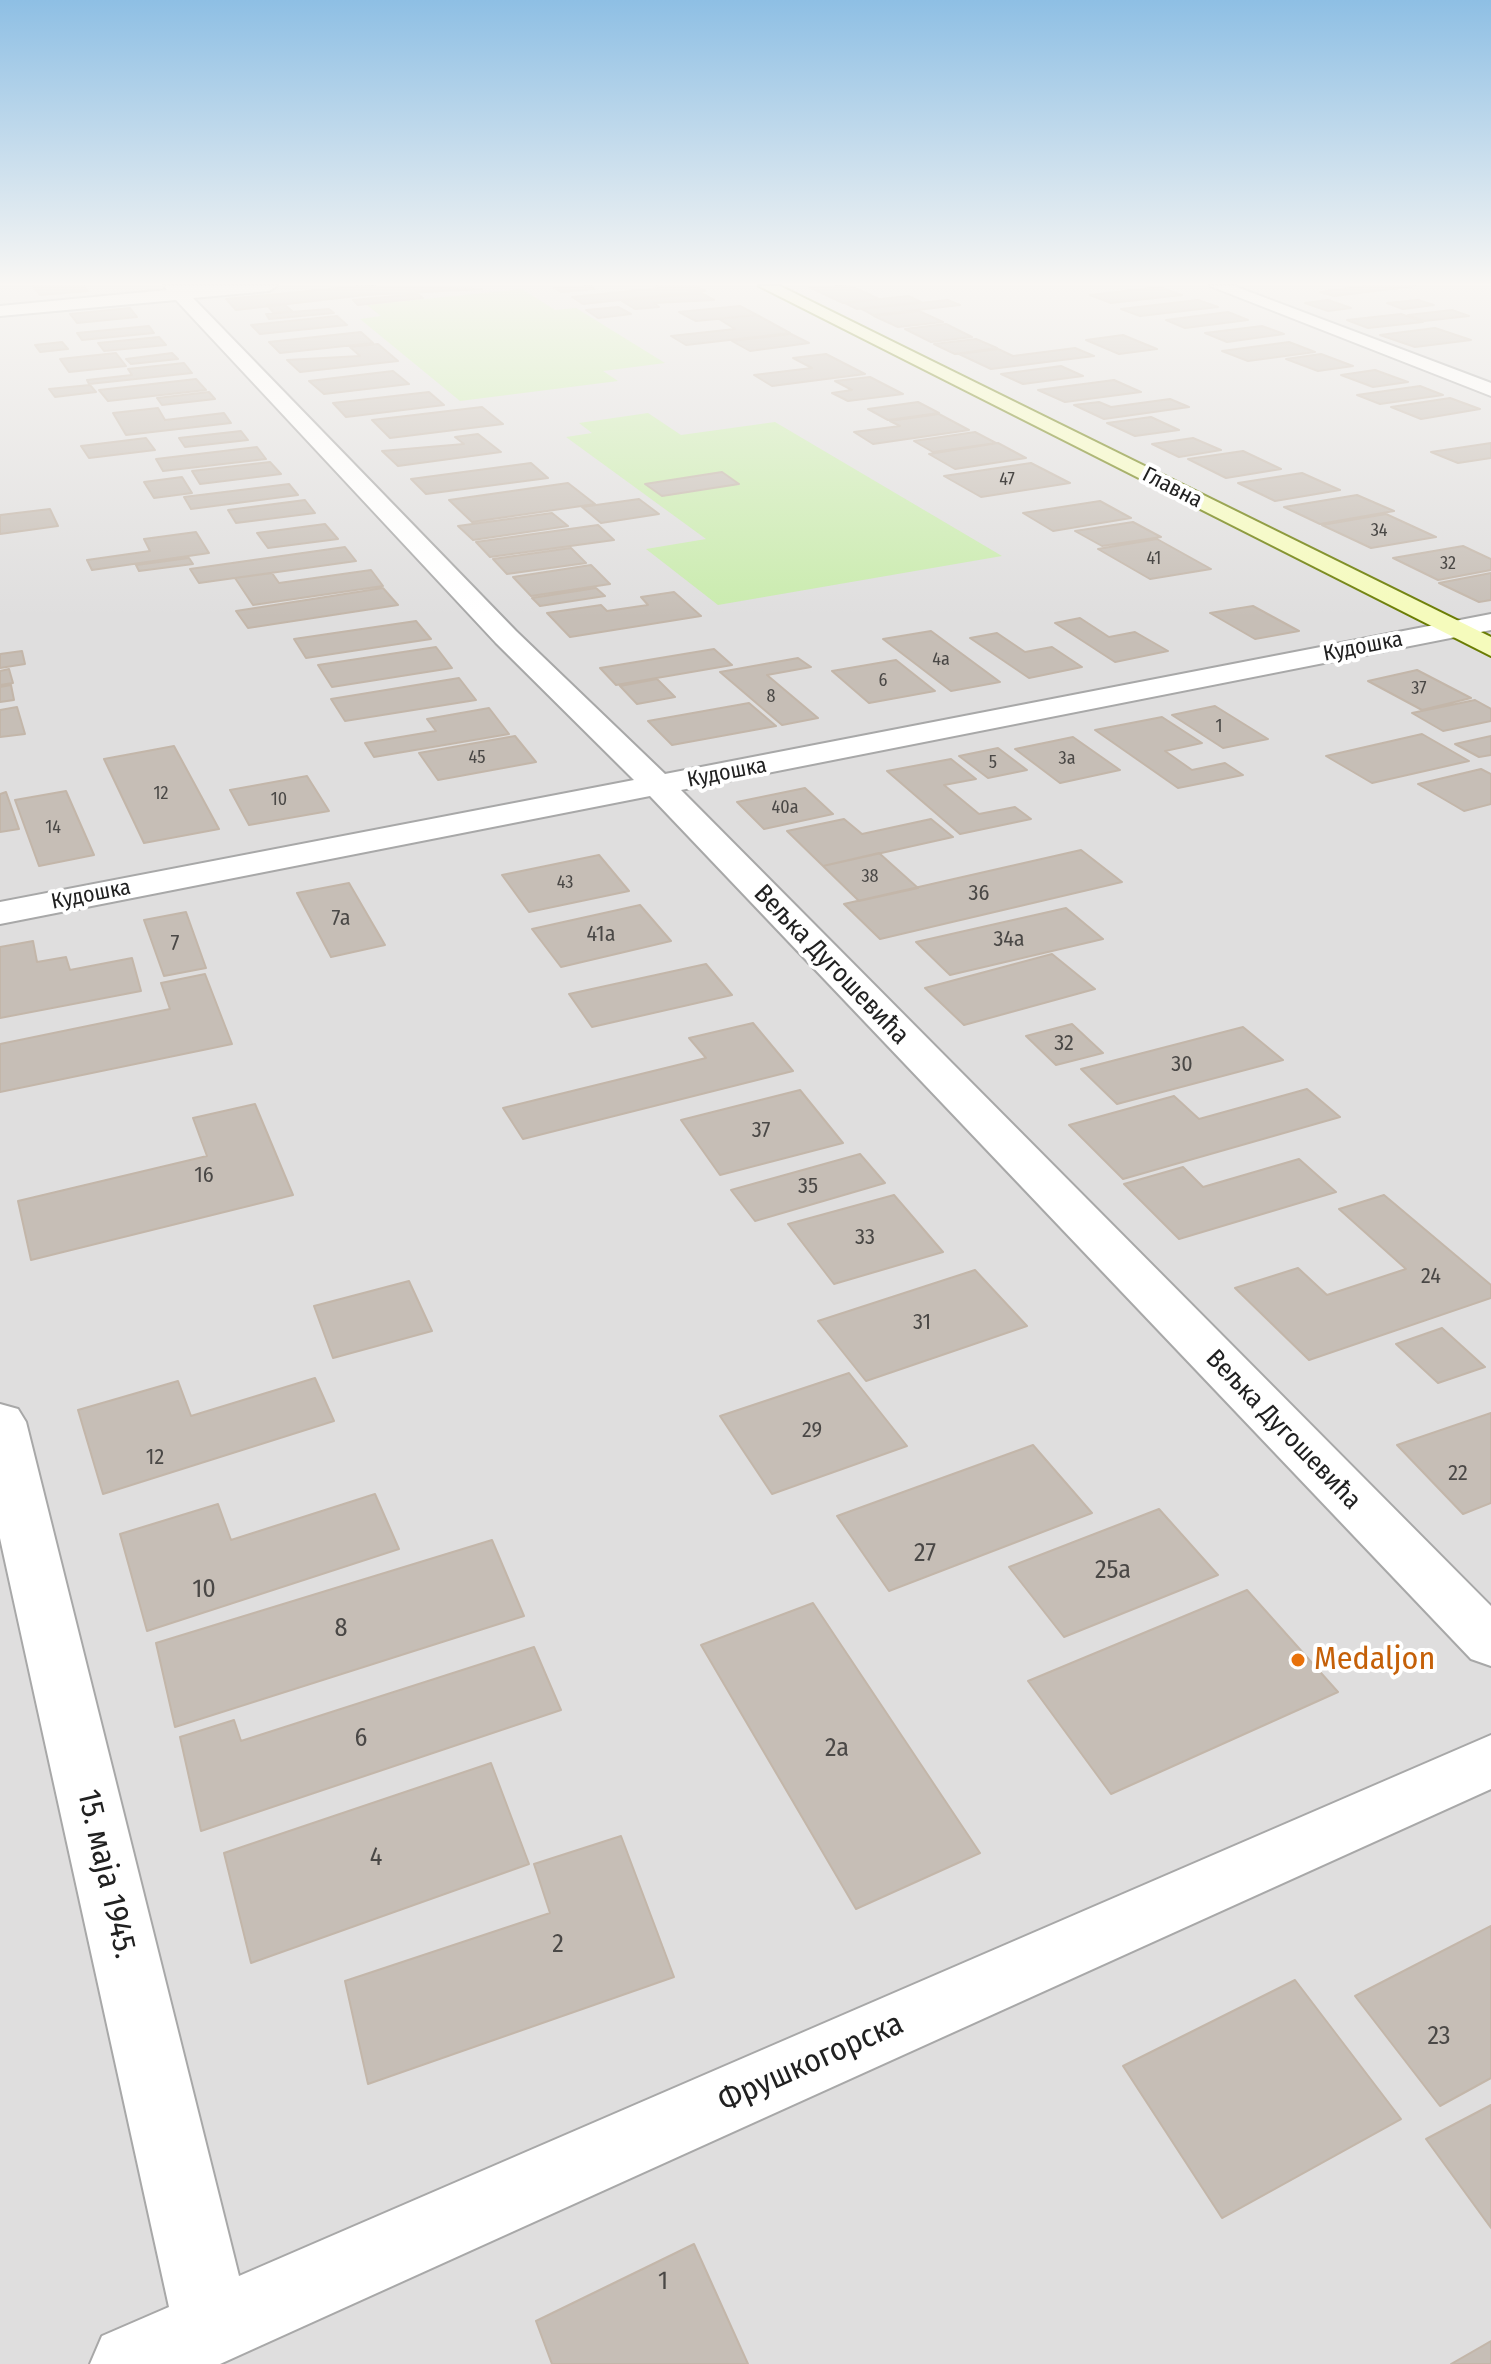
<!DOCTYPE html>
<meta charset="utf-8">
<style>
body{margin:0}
canvas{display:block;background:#f1eee7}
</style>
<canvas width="1491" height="2364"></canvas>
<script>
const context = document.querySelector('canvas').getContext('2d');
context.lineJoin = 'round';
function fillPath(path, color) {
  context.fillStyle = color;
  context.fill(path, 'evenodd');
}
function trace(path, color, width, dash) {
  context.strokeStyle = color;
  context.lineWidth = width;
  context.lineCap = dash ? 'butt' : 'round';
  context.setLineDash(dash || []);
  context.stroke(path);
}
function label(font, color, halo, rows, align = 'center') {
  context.font = font + ' "Fira Sans Condensed",sans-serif';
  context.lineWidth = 8;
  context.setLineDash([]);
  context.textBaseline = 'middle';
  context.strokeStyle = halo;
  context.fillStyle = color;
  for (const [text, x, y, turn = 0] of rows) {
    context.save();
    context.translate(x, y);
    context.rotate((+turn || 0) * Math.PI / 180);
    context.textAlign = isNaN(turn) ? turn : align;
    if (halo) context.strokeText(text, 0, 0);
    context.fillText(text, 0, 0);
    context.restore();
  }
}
fillPath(new Path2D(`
 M0 286H1491V2364H0Z`), '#dfdede');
fillPath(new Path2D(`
 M522 289 555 310 576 308 665 363 603 371 618 381 460 401 360 319 381 316 367 305Z
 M648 413 681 435 775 422 1002 556 718 605 646 549 706 539 566 437 592 433 579 423Z`), '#c9ebad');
const building = new Path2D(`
 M33 286H84L88 291 40 295Z
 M360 286 482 289 365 295 236 310 226 299Z
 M591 286 595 289 561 292 554 288Z
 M657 286H696L705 291 583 304 572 297 660 288Z
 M851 286 879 299 843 303 809 287Z
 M1365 286H1415L1334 296 1320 292Z
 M1160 287 1182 295 1111 303 1090 295Z
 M701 293 714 300 654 303 659 307 635 309 622 301Z
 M418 294 423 298 358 305 353 300Z
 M908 296 921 302 857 309 845 303Z
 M948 300 960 305 873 315 862 309Z
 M1198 300 1218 307 1140 316 1121 309Z
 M1328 300 1351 308 1328 311 1305 303Z
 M1418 300 1434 305 1403 309 1387 303Z
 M284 304 292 311 274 313 267 305Z
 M740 306 757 315 696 321 679 312Z
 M618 307 631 314 598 318 586 310Z
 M130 308 137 317 77 323 70 314Z
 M329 309 334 313 269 319 266 314Z
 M1452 310 1469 316 1424 321 1408 315Z
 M919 311 943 322 898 327 874 316Z
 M1228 312 1248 320 1185 328 1166 320Z
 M1401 314 1423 322 1368 328 1347 320Z
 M757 315 790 333 686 345 671 336 735 329 719 319Z
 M337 316 347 325 260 334 251 325Z
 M946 324 972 337 931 342 905 329Z
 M149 326 154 333 82 340 77 333Z
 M1262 326 1284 334 1227 342 1205 333Z
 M1435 328 1471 340 1415 347 1380 335Z
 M361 332 373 343 280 353 269 342Z
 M791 334 809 343 750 351 732 341Z
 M1123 335 1157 349 1119 354 1086 340Z
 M159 337 166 345 104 351 98 343Z
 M976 339 997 348 955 354 934 344Z
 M62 342 68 349 40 352 35 345Z
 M1289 342 1315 352 1248 361 1222 351Z
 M378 344 398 361 300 372 287 360 360 356 350 347Z
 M1075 348 1094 356 991 369 959 354 998 349 1013 356Z
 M116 353 126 366 69 372 60 359Z
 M172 353 178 359 131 364 126 359Z
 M826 354 865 374 772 386 754 375 812 368 793 358Z
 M1321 354 1353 366 1318 371 1286 359Z
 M184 363 192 373 89 384 87 380 132 375 128 369Z
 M1061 366 1083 376 1023 384 1001 374Z
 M1375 370 1408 382 1373 387 1341 375Z
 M393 371 409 384 324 394 309 381Z
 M870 377 903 394 848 401 832 393 852 390 835 381Z
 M196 379 206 390 108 401 99 390Z
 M1114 380 1141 392 1065 402 1038 390Z
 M90 385 96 392 55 397 49 389Z
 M1420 386 1443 395 1380 404 1357 395Z
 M209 392 215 399 162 405 157 398Z
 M429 392 444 405 346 417 333 403Z
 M1450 398 1480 409 1421 419 1391 407Z
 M1170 399 1189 407 1104 419 1074 405 1099 402 1111 407Z
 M918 402 939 413 888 420 868 409Z
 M482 407 503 424 390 438 372 420Z
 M158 408 165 420 224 413 231 423 126 435 113 413Z
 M939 414 969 430 873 444 854 432 900 426 890 421Z
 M1151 417 1179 430 1135 436 1107 423Z
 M241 431 248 440 185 447 179 438Z
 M975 432 996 443 933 452 914 441Z
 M478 434 501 452 398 466 382 451 464 444 455 437Z
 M146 438 155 450 89 458 81 446Z
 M1193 438 1221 450 1179 457 1152 444Z
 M998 443 1026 458 955 469 929 454Z
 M1491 443V458L1458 463 1431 452Z
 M257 447 266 459 163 471 156 459Z
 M1243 451 1281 469 1226 478 1188 459Z
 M270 462 281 474 200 484 192 471Z
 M531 463 548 478 426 494 411 479Z
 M1031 463 1070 483 981 497 944 476Z
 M722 472 739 484 662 496 645 484Z
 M1302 473 1340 490 1275 501 1238 483Z
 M182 477 192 493 154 498 144 482Z
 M568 483 595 504 472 522 449 500Z
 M289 484 298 495 191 509 184 497Z
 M1357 495 1394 511 1320 524 1284 507Z
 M639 499 659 514 601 523 582 507Z
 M305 500 315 513 236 523 228 510Z
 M1100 501 1131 518 1053 531 1023 513Z
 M50 509 58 526 0 534V515Z
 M552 513 568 526 473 540 458 526Z
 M1386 514 1436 537 1371 548 1322 525Z
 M1133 522 1161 537 1102 546 1075 531Z
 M325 524 338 539 268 548 257 533Z
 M598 525 614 540 490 557 476 542Z
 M196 532 209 553 92 570 87 560 150 551 144 539Z
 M1157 539 1211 569 1150 579 1098 549Z
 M1463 546 1491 559V570L1438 580 1393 558Z
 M345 547 356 561 199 583 190 569Z
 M571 548 586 563 507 574 493 559Z
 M189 558 193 564 139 571 136 565Z
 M591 565 610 584 531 596 513 577Z
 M371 570 383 586 253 605 235 578 272 573 279 583Z
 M1491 573V600L1479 602 1439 583Z
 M383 588 398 605 248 628 236 611Z
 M596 588 605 596 540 606 532 598Z
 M674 592 701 616 570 637 547 613 601 605 607 611 648 605 641 597Z
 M1253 606 1299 631 1255 639 1210 613Z
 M1080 618 1109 637 1135 632 1168 651 1115 662 1055 623Z
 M416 621 431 639 306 658 294 639Z
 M931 631 1000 682 951 691 883 639Z
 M997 633 1025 652 1052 647 1082 667 1029 678 970 638Z
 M436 647 452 668 332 687 318 665Z
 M714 649 732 665 616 685 600 668Z
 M22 651 25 664 0 668V654Z
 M798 658 811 667 767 675 818 718 782 725 720 672Z
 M896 660 935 691 869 703 832 671Z
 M9 669 13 683 0 685V671Z
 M1417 670 1471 698 1422 710 1368 681Z
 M459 678 476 700 345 721 331 699Z
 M657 679 675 697 637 704 620 686Z
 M11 685 14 700 0 702V687Z
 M1475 700 1491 709V721L1443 731 1412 713Z
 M749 703 776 726 672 745 648 721Z
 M1215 706 1268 739 1223 748 1172 715Z
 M17 707 25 734 0 737V710Z
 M489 708 509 734 374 757 365 743 436 731 427 719Z
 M1162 717 1202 743 1165 751 1192 770 1225 763 1243 775 1178 788 1095 730Z
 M1422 734 1469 761 1372 783 1326 756Z
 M515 736 536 762 438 780 419 753Z
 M1491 736V755L1479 757 1455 744Z
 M1073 737 1120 770 1060 783 1015 749Z
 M174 746 219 829 144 843 104 759Z
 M998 748 1027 770 988 778 959 756Z
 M951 759 976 779 944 785 979 814 1015 807 1031 819 960 834 887 771Z
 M1481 769 1491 774V804L1464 811 1418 784Z
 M307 776 329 811 249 825 230 790Z
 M805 788 833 814 764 829 737 802Z
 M66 791 94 855 39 866 15 800Z
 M6 792 19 829 0 832V794Z
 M844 819 862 834 931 819 953 837 823 866 787 831Z
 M1081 850 1122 882 880 939 844 904Z
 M879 853 918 888 859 901 823 866Z
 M599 855 629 891 529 912 502 875Z
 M349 883 385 945 331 957 297 893Z
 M640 905 671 941 561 967 532 929Z
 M1066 908 1103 939 950 975 916 942Z
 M186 912 206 968 164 976 144 920Z
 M33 941 37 962 66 957 70 970 132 958 141 991 0 1018V947Z
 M1052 954 1095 989 964 1025 925 988Z
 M706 964 732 995 592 1027 569 994Z
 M205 974 232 1044 0 1092V1044L170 1009 161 983Z
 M753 1023 793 1071 523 1139 503 1108 706 1058 689 1038Z
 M1072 1024 1103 1053 1056 1065 1026 1036Z
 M1243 1027 1283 1060 1117 1104 1081 1069Z
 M1307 1089 1340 1117 1123 1179 1069 1125 1174 1096 1199 1119Z
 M800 1090 843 1143 720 1175 681 1120Z
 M255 1104 293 1195 31 1260 18 1201 207 1156 193 1118Z
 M860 1154 885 1183 755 1221 731 1190Z
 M1299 1159 1336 1192 1179 1239 1124 1184 1183 1167 1203 1187Z
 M894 1195 943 1252 834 1284 788 1224Z
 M1384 1195 1491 1285V1298L1309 1360 1235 1288 1298 1268 1327 1295 1406 1269 1339 1209Z
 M975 1270 1027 1326 866 1381 818 1321Z
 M409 1281 432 1331 333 1358 314 1306Z
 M1442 1328 1485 1367 1438 1383 1396 1344Z
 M849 1373 907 1446 772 1494 720 1416Z
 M315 1378 334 1421 103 1494 78 1410 178 1381 191 1416Z
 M1491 1413V1503L1463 1514 1397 1445Z
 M1033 1445 1092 1513 889 1591 837 1516Z
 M375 1494 399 1549 147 1631 120 1534 218 1504 231 1540Z
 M1159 1509 1218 1575 1064 1637 1009 1567Z
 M492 1540 524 1616 175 1727 156 1643Z
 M1247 1590 1338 1692 1111 1794 1028 1681Z
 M813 1603 980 1853 856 1909 701 1645Z
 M534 1647 561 1710 201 1831 180 1737 234 1720 241 1741Z
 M491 1763 529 1864 251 1963 224 1853Z
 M621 1836 674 1977 368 2084 345 1981 550 1913 534 1864Z
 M1491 1926V2078L1440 2106 1355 1996Z
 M1295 1980 1401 2119 1222 2218 1123 2066Z
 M1491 2105V2228L1426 2139Z
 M694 2244 748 2364H552L536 2321Z
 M1491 2341V2364H1451Z`);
fillPath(building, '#c6beb6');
trace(building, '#c3b6a9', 2);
const street = new Path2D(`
 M164 286H277L269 291 193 298 516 631 665 774 1491 614V630L681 790 1491 1606V1666L1471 1659 650 796 0 924V902L634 780 496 643 176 300 0 316V306L167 290Z
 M1210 286H1234L1491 383V396Z
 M0 1404 18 1409 26 1422 239 2276 1491 1735V1789L220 2364H90L102 2336 169 2307 0 1538Z`);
const secondary = new Path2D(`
 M759 286H780L1491 637V656Z`);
trace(street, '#a8a8a8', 4);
trace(secondary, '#6a7c03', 4);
fillPath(street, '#fff');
fillPath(secondary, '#f5fbbc');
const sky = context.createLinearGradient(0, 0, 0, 617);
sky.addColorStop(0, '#8ebfe4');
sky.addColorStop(0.46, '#f9f7f4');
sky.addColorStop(1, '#f9f7f400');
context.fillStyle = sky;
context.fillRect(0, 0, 1491, 617);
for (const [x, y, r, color] of [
 [1298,1660,8,"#e8710a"]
]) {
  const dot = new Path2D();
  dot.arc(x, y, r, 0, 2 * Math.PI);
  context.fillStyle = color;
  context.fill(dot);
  trace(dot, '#fff', 3);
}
label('18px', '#4a4846', null, [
 ["47",1007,480],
 ["34",1379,531],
 ["41",1154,559],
 ["32",1448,564],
 ["4a",941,660],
 ["6",883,681],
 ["37",1419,689],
 ["8",771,697],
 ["1",1219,727],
 ["45",477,758],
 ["3a",1067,759],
 ["5",993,763],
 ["12",161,794],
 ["10",279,800],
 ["40a",785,808],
 ["14",53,828],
 ["38",870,877],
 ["43",565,883]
]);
label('22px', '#212121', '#fff', [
 ["Главна",1172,488,27],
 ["Кудошка",1363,647,-11],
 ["Кудошка",727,773,-11],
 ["Кудошка",91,895,-11]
]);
label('22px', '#4a4846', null, [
 ["36",979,894],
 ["7a",341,919],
 ["41a",601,935],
 ["34a",1009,940],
 ["7",175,944],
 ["32",1064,1044],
 ["30",1182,1065],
 ["37",761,1131],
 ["16",204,1176],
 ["35",808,1187],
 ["33",865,1238],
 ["24",1431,1277],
 ["31",922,1323],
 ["29",812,1431],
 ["12",155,1458],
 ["22",1458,1474]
]);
label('26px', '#212121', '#fff', [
 ["Вељка Дугошевића",831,965,46],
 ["Вељка Дугошевића",1283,1430,46]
]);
label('26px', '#4a4846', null, [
 ["27",925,1554],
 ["25a",1113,1571],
 ["10",204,1590],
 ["8",341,1629],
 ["6",361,1739],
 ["2a",837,1749],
 ["4",376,1858],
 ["2",558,1945],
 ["23",1439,2037],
 ["1",663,2282]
]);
label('32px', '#c56008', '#fff', [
 ["Medaljon",1314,1660]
], 'left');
label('32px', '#212121', '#fff', [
 ["15. маја 1945.",106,1874,77],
 ["Фрушкогорска",811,2063,-24]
]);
</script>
